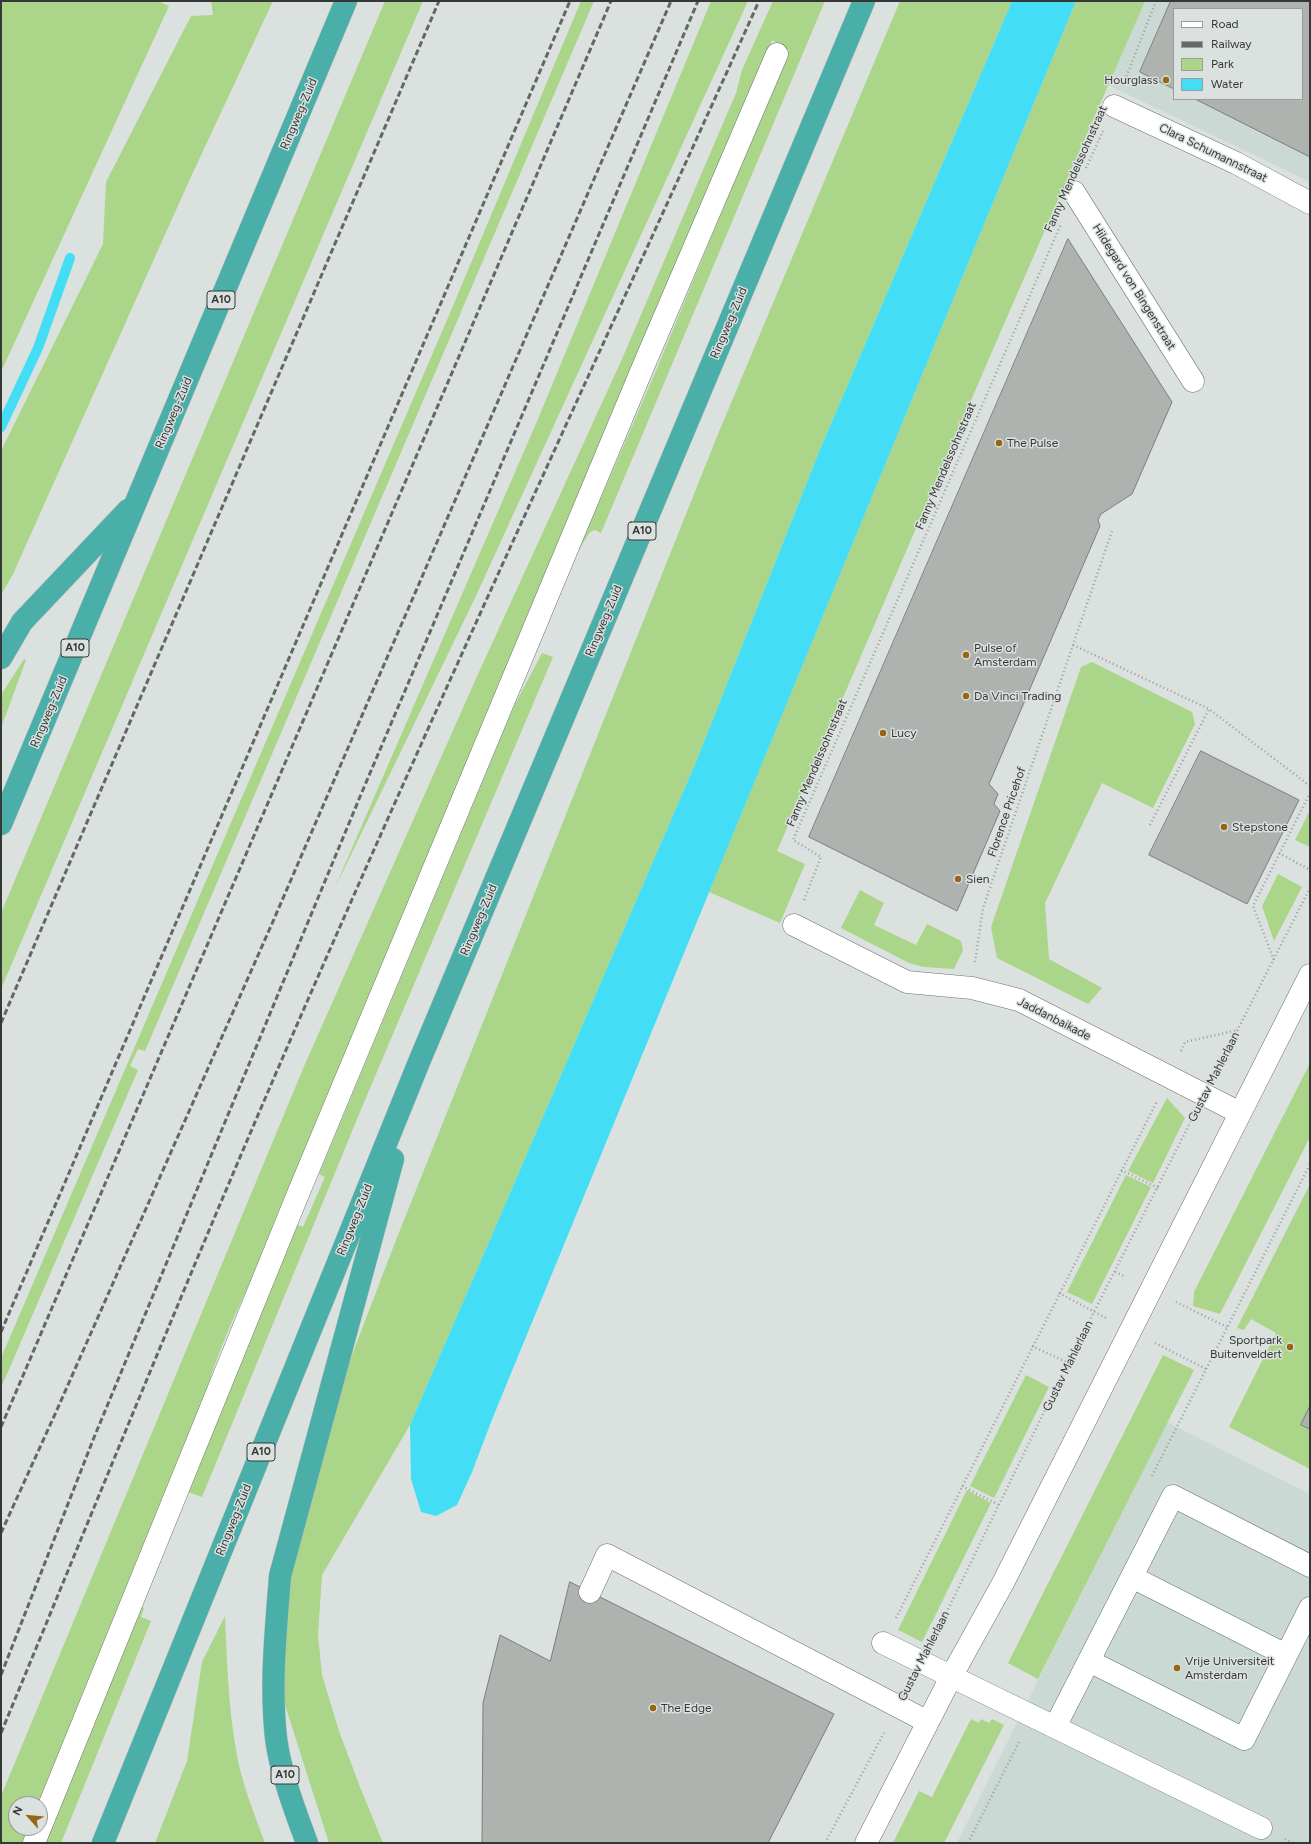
<!DOCTYPE html>
<style>
body{margin:0}
#map{position:relative;width:1311px;height:1844px;overflow:hidden;background:#dbe1df;font-family:Figtree,sans-serif}
canvas{display:block}
.frame{position:absolute;inset:0;border:2px solid #363837;pointer-events:none}
.legend{position:absolute;left:1173px;top:8px;width:130px;height:92px;box-sizing:border-box;background:#dbe1df;border:1px solid #999d9c;margin:0;padding:5px 7px;list-style:none;font-size:12px;color:#363837}
.legend li{display:flex;align-items:center;gap:8px;height:20px}
.legend b{width:20px;border:1px solid #999d9c}
.north{position:absolute;left:8px;top:1796px;width:40px;height:40px;box-sizing:border-box;background:#dbe1df;border:1px solid #999d9c;border-radius:50%;rotate:297deg;font-size:11px;font-weight:700;line-height:16px;text-align:center;color:#363837}
.north::after{content:'';display:block;margin:auto;width:14px;height:18px;background:#966616;clip-path:polygon(50% 0,100% 100%,50% 72%,0 100%)}
</style>
<div id="map">
<canvas width="1311" height="1844"></canvas>
<div class="frame"></div>
<ul class="legend">
<li><b style="height:5px;background:#fff"></b>Road</li>
<li><b style="height:5px;background:#646766"></b>Railway</li>
<li><b style="height:11px;background:#abd589"></b>Park</li>
<li><b style="height:11px;background:#43def5"></b>Water</li>
</ul>
<div class="north">N</div>
</div>
<script>
const context = document.querySelector('canvas').getContext('2d');
context.lineJoin = 'round';
function fillPath(path, color) {
  context.fillStyle = color;
  context.fill(path, 'evenodd');
}
function trace(path, color, width, dash) {
  context.strokeStyle = color;
  context.lineWidth = width;
  context.lineCap = dash ? 'butt' : 'round';
  context.setLineDash(dash || []);
  context.stroke(path);
}
function label(font, color, halo, rows, align = 'center') {
  context.font = font + ' Figtree,sans-serif';
  context.lineWidth = 3;
  context.setLineDash([]);
  context.textBaseline = 'middle';
  context.strokeStyle = halo;
  context.fillStyle = color;
  for (const [text, x, y, turn = 0] of rows) {
    context.save();
    context.translate(x, y);
    context.rotate((+turn || 0) * Math.PI / 180);
    context.textAlign = isNaN(turn) ? turn : align;
    if (halo) context.strokeText(text, 0, 0);
    context.fillText(text, 0, 0);
    context.restore();
  }
}
fillPath(new Path2D(`
 M1108 1H1310V182L1079 71ZM1174 9H1302V99H1174Z
 M1167 1422 1310 1494V1843H957Z`), '#cad9d3');
fillPath(new Path2D(`
 M1 1H158L169 6 1 372Z
 M211 1H273L189 181 13 574 1 595V451L103 244 106 182 191 16 213 15Z
 M385 1H423L1 989V913Z
 M581 1H594L145 1051 138 1049 130 1066 138 1070 1 1388V1358L450 313Z
 M711 1H748L475 598 333 892 538 419Z
 M773 1H825L601 533 595 530 590 532 578 551 655 373 789 50 772 40 256 1270C235 1315 216 1353 204 1402L39 1804H16V1828H29L23 1843H1V1796L305 1064 474 683 622 359 736 93 742 70Z
 M900 1H1012L819 452 696 762 410 1425 322 1575 318 1635 322 1675 339 1731 360 1787 383 1843H329L285 1705 276 1657 280 1596 342 1381 396 1240 718 434Z
 M1076 1H1145L994 347 777 851 805 864 780 923 709 892Z
 M542 653 553 657 362 1107 202 1497 188 1492 296 1224 303 1227 325 1177 319 1174 514 706Z
 M24 659 26 660 1 728V695Z
 M1092 662 1192 712 1195 724 1153 808 1102 783 1045 903 1049 959 1102 988 1088 1004 997 958 991 927 1081 667Z
 M1310 810V847L1295 840Z
 M1278 874 1302 887 1274 941 1262 906Z
 M860 890 884 903 874 925 916 945 927 924 961 941 963 950 954 969 924 967 909 963 841 928Z
 M1310 1063V1137L1220 1314 1193 1306 1194 1292Z
 M1167 1098 1185 1118 1153 1183 1128 1171Z
 M1126 1175 1151 1187 1092 1304 1067 1292Z
 M1310 1184V1469L1229 1427 1276 1333 1251 1319 1244 1330 1237 1328Z
 M1163 1355 1194 1370 1038 1679 1008 1663Z
 M1026 1375 1049 1387 994 1498 970 1486Z
 M967 1490 991 1503 922 1642 898 1630Z
 M140 1606 144 1608 141 1617 151 1621 61 1843H44Z
 M225 1616C227 1661 228 1705 236 1750 241 1781 254 1813 265 1843H155L187 1761 202 1662Z
 M971 1719 979 1723 981 1719 989 1723 992 1719 1004 1725 944 1843H893L919 1791 932 1797Z`), '#abd589');
fillPath(new Path2D(`
 M1012 1H1076L493 1417 472 1472 457 1505 436 1516 421 1512 411 1479 410 1425 696 762 819 452Z`), '#43def5');
trace(new Path2D(`
 M1 427 38 348 70 258`), '#43def5', 10);
const building = new Path2D(`
 M1171 1H1310V157L1195 99H1302V9H1174V89L1140 72Z
 M1068 239 1172 402 1132 494 1101 514 1098 520 1100 526 989 784 998 794 994 804 1000 811 957 911 809 837Z
 M1201 751 1299 800 1247 904 1149 855Z
 M1310 1406V1429L1301 1425Z
 M570 1582 834 1714 768 1843H482L483 1703 500 1635 550 1661Z`);
fillPath(building, '#aeb3af');
trace(building, '#7b7f7b', 1);
const minor = new Path2D(`
 M1114 106 1236 163 1310 203
 M1074 192 1193 381
 M794 925 907 982 972 988 1019 1000 1240 1113
 M1132 1577 1286 1655
 M590 1592 607 1555 928 1722
 M883 1643 1261 1828
 M1089 1661 1244 1739 1310 1608
 M1055 1727 1173 1496 1310 1566
 M34 1843 298 1194 643 367 777 54
 M866 1843 951 1677 1003 1583 1310 975`);
const highway = new Path2D(`
 M1 658 22 622 128 510
 M1 824 346 1
 M103 1843 419 1062 864 1
 M307 1843C295 1811 280 1771 276 1738 270 1684 276 1629 280 1576L393 1159`);
trace(minor, '#6b716f', 23);
trace(highway, '#bbb', 23);
trace(new Path2D(`
 M1125 80 1156 1
 M1086 168 1103 131
 M1073 645 1209 709 1310 786
 M1150 825 1209 709
 M1279 853 1310 870
 M804 900 821 857 793 840 1061 224
 M1274 960 1253 906 1310 793
 M975 962 983 908 1113 528
 M1181 1051 1185 1042 1238 1030
 M1217 1070 1310 888
 M1121 1170 1158 1188
 M1115 1272 1126 1277
 M1059 1293 1106 1318
 M1176 1302 1227 1327
 M1155 1343 1206 1369
 M1032 1346 1068 1363
 M1152 1476 1310 1164
 M962 1486 999 1505
 M896 1618 1157 1101
 M934 1638 1068 1363 1192 1119
 M1285 1839 1293 1843
 M825 1843 885 1731
 M968 1843 1020 1740`), '#9a9e9d', 2.5, [1, 3]);
trace(minor, '#fff', 22);
trace(highway, '#4aafa9', 22);
trace(new Path2D(`
 M1 1023 439 1
 M1 1332 570 1
 M1 1427 611 1
 M1 1533 56 1412 271 926 671 1
 M1 1675 93 1440 362 792 698 1
 M1 1733C105 1482 207 1229 317 979 460 652 612 327 759 1`), '#646766', 3, [6, 3]);
for (const [x, y, r, color] of [
 [1166,80,4,"#966616"],
 [999,443,4,"#966616"],
 [966,655,4,"#966616"],
 [966,696,4,"#966616"],
 [883,733,4,"#966616"],
 [1224,827,4,"#966616"],
 [958,879,4,"#966616"],
 [1290,1347,4,"#966616"],
 [1177,1668,4,"#966616"],
 [653,1708,4,"#966616"]
]) {
  const dot = new Path2D();
  dot.arc(x, y, r, 0, 2 * Math.PI);
  context.fillStyle = color;
  context.fill(dot);
  trace(dot, '#dbe1df', 1.5);
}
for (const [x, y, w] of [
 [221,300,28],
 [642,531,28],
 [75,648,28],
 [261,1452,28],
 [285,1775,28]
]) {
  const box = new Path2D();
  box.roundRect(x - w / 2, y - 9, w, 18, 3);
  context.fillStyle = '#dbe1df';
  context.fill(box);
  trace(box, '#363837', 1);
}
label('bold 11px', '#363837', null, [
 ["A10",221,300],
 ["A10",642,531],
 ["A10",75,648],
 ["A10",261,1452],
 ["A10",285,1775]
]);
label('12px', '#363837', '#dbe1df', [
 ["Hourglass",1158,80,"right"],
 ["The Pulse",1007,443],
 ["Pulse of",974,648],
 ["Amsterdam",974,662],
 ["Da Vinci Trading",974,696],
 ["Lucy",891,733],
 ["Stepstone",1232,827],
 ["Sien",966,879],
 ["Sportpark",1282,1340,"right"],
 ["Buitenveldert",1282,1354,"right"],
 ["Vrije Universiteit",1185,1661],
 ["Amsterdam",1185,1675],
 ["The Edge",661,1708]
], 'left');
label('12px', '#363837', '#dbe1df', [
 ["Ringweg-Zuid",299,114,-67],
 ["Clara Schumannstraat",1213,153,26],
 ["Fanny Mendelssohnstraat",1076,169,-66],
 ["Hildegard von Bingenstraat",1134,287,58],
 ["Ringweg-Zuid",729,323,-67],
 ["Ringweg-Zuid",174,413,-67],
 ["Fanny Mendelssohnstraat",946,466,-67],
 ["Ringweg-Zuid",604,621,-67],
 ["Ringweg-Zuid",49,712,-67],
 ["Fanny Mendelssohnstraat",817,763,-67],
 ["Florence Pricehof",1007,812,-71],
 ["Ringweg-Zuid",479,920,-67],
 ["Jaddanbaikade",1054,1019,27],
 ["Gustav Mahlerlaan",1214,1077,-63],
 ["Ringweg-Zuid",355,1220,-68],
 ["Gustav Mahlerlaan",1068,1366,-64],
 ["Ringweg-Zuid",234,1520,-68],
 ["Gustav Mahlerlaan",924,1656,-63]
]);
</script>
